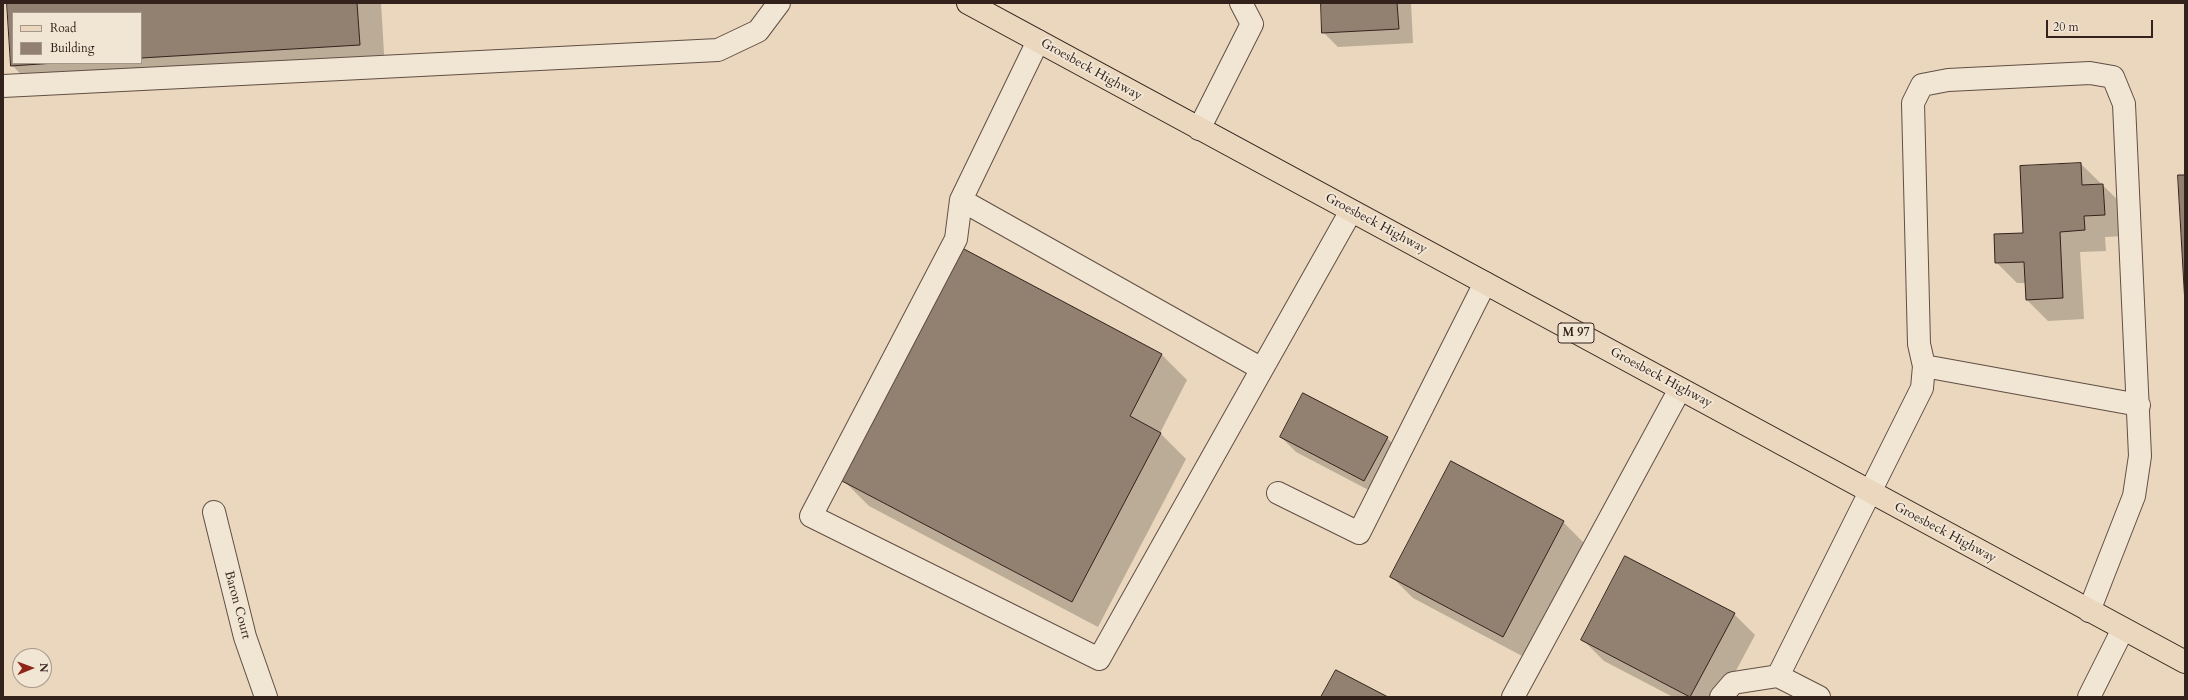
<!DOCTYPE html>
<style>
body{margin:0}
#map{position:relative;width:2188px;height:700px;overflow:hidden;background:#ead7bd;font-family:Cardo,serif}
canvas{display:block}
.frame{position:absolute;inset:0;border:4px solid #33221c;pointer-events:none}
.legend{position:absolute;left:12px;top:12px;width:130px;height:52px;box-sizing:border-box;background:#f1e5d4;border:1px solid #a5978a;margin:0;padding:5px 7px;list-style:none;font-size:12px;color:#33221c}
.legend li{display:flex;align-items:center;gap:8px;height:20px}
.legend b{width:20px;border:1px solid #a5978a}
.north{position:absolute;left:12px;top:648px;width:40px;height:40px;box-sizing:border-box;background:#f1e5d4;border:1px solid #a5978a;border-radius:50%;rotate:89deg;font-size:11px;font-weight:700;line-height:16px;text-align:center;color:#33221c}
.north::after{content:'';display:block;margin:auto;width:14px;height:18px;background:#8f2418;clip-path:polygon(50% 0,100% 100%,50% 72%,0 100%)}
.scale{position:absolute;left:2046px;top:20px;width:107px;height:18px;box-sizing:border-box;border:2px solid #33221c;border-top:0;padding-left:5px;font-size:12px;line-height:14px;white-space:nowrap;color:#33221c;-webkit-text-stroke:3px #f1e5d4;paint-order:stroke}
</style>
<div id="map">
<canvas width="2188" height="700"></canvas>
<div class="frame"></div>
<ul class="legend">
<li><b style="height:5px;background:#ead7bd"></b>Road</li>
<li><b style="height:11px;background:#928070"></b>Building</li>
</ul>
<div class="north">N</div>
<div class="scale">20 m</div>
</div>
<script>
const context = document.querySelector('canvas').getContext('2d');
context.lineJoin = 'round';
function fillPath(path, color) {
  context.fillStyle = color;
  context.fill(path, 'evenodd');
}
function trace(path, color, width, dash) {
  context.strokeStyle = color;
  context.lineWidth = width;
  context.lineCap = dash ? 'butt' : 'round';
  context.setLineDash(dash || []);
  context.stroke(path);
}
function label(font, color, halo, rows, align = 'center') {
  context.font = font + ' Cardo,serif';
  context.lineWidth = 4;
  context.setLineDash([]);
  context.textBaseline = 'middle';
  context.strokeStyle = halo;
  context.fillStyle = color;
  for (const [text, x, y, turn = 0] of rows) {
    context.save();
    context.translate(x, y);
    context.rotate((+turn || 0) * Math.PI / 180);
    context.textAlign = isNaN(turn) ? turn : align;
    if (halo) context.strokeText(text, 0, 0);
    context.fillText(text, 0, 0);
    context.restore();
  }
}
fillPath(new Path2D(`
 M8 3H381L385 70 37 91 12 65ZM13 13H141V63H13Z
 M1322 3H1411L1413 43 1338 47 1323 32Z
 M2081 164 2124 206 2125 236 2105 237 2106 251 2080 252 2084 319 2048 321 2027 300 2026 283H2017L1996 262 2024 234 2021 167Z
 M965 250 1162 355 1187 380 1160 433 1186 459 1098 627 869 506 844 481Z
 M1281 437 1387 438 1402 453 1380 496 1296 452Z
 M1563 522 1584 543 1524 657 1413 598 1392 577Z
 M1734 614 1755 635 1722 697H1673L1604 661 1583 640Z`), '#0003');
const building = new Path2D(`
 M7 3H357L360 45 141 58V13H13V63H55L11 66Z
 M1321 3H1397L1399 29 1322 33Z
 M2081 163 2082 185 2103 184 2105 215 2084 216 2085 230 2060 232 2063 298 2026 300 2024 262 1995 263 1994 234 2023 233 2020 166Z
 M2178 175H2185V304Z
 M964 249 1162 354 1130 416 1161 433 1072 602 842 481Z
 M1303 393 1388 437 1364 481 1280 437Z
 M1451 461 1564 521 1503 637 1390 577Z
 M1625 556 1735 613 1690 697 1581 640Z
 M1336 670 1388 697H1321Z`);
fillPath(building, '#928070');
trace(building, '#33221c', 1);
const minor = new Path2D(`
 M3 86 718 50 758 31 779 3
 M1199 129 1252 24 1241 3
 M961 200 956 239 811 516 1099 659 1262 369 961 200 1038 41
 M1924 366 2139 405
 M1262 369 1351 211
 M1278 493 1359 533 1485 283
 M214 512 245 637 266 697
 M1513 697 1680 389
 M1721 697 1733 683 1778 676
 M1819 697 1778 676 1922 388 1924 366 1919 344 1913 103 1922 85 1948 80 2090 73 2113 77 2124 104 2140 456 2134 496 2089 611
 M2089 697 2123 629`);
const major = new Path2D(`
 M968 3 2185 662`);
trace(minor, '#614f44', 24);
trace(major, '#33221c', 24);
trace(minor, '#f1e5d4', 22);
trace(major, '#ead7bd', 22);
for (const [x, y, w] of [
 [1576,333,36]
]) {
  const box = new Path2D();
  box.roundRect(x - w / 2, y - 10, w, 20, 3);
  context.fillStyle = '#f1e5d4';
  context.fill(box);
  trace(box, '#33221c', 1);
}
label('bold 12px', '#33221c', null, [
 ["M 97",1576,333]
]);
label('13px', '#33221c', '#f1e5d4', [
 ["Groesbeck Highway",1091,70,29],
 ["Groesbeck Highway",1376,224,28],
 ["Groesbeck Highway",1661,378,28],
 ["Groesbeck Highway",1945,533,28],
 ["Baron Court",237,605,75]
]);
</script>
